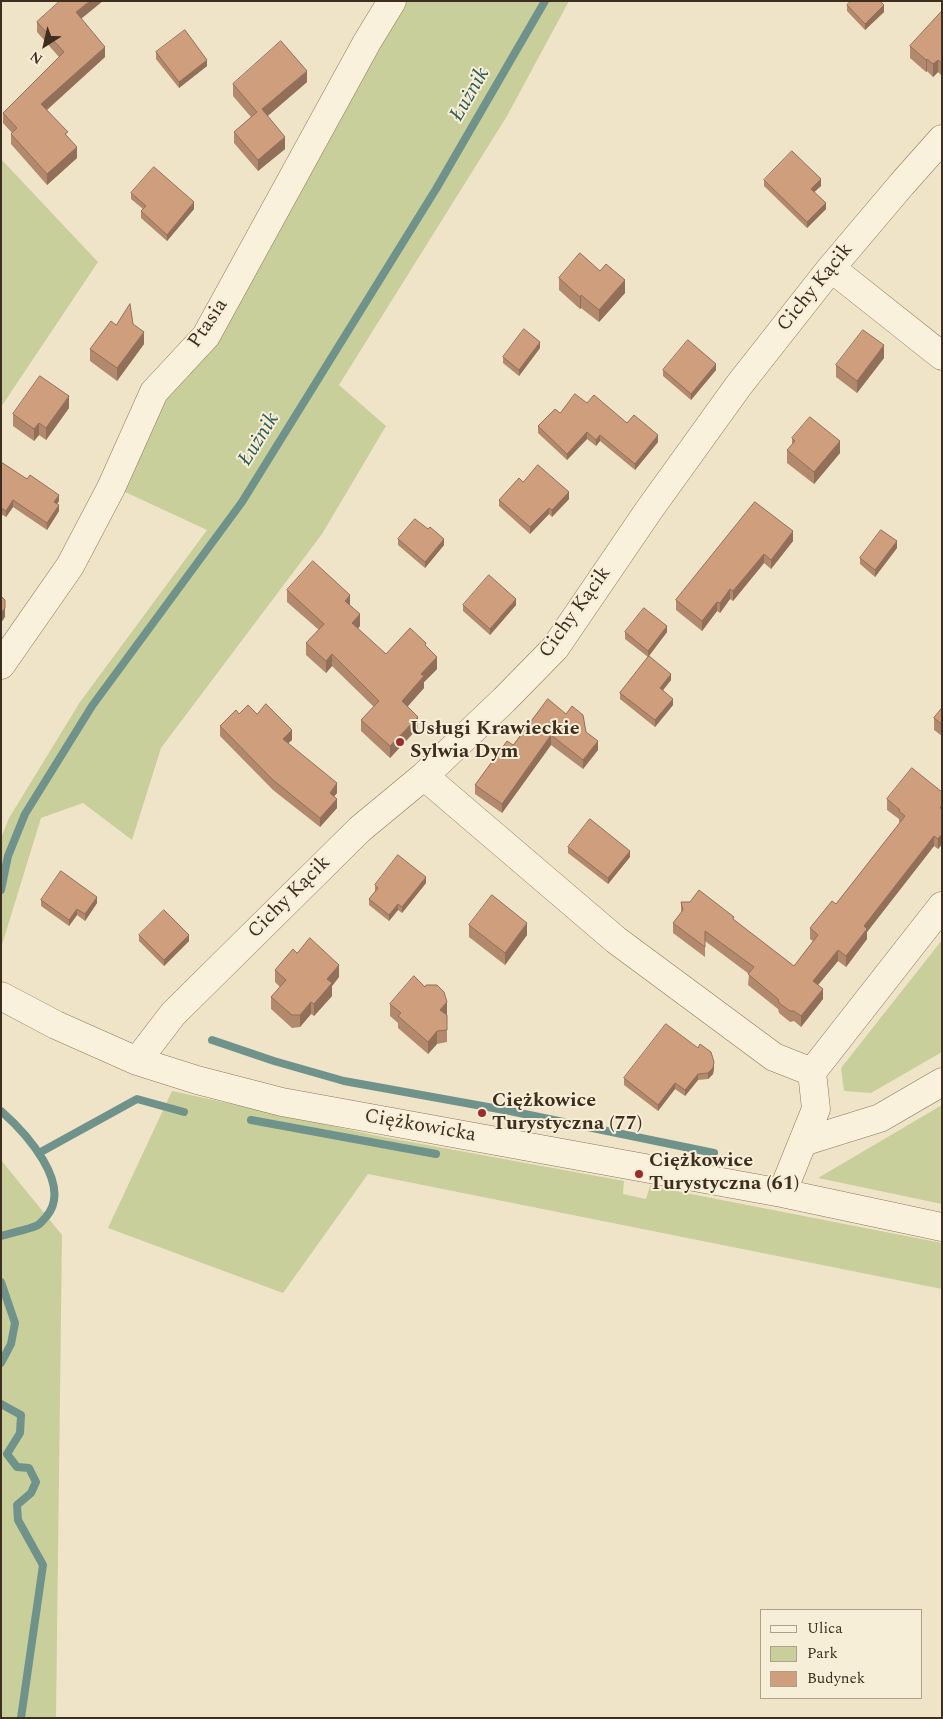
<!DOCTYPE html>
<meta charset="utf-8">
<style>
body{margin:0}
#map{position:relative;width:943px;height:1719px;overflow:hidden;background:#f0e4c8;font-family:Spectral,serif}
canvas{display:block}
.frame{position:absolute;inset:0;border:2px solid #3d2e20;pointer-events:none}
.legend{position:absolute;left:760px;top:1609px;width:162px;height:90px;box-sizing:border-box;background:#f7eed8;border:1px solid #ada18e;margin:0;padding:6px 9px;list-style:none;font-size:15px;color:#3d2e20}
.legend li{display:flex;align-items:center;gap:10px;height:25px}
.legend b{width:25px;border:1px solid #ada18e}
.north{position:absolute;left:20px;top:20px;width:50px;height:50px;-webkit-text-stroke:4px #f7eed8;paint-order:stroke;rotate:215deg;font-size:14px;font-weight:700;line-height:20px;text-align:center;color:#3d2e20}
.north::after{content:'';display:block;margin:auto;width:18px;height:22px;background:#3d2e20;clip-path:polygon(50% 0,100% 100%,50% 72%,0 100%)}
</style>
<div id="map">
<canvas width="943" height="1719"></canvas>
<div class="frame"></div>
<ul class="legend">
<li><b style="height:6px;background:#faf1dc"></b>Ulica</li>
<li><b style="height:14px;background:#c9cf9b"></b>Park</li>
<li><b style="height:14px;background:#cf9f7d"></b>Budynek</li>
</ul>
<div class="north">N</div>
</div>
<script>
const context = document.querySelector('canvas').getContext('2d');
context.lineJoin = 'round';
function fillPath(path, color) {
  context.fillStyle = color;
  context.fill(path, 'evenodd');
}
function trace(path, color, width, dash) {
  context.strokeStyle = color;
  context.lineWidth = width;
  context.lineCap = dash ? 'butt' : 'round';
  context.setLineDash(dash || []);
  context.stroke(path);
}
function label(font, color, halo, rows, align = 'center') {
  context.font = font + ' Spectral,serif';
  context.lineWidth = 4;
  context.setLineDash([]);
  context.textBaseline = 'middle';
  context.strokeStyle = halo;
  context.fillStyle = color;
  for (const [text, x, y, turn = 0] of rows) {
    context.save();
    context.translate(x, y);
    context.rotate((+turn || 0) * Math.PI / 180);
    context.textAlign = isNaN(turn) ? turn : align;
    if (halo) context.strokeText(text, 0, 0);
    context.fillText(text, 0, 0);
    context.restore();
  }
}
fillPath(new Path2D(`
 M405 1H569L507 116 339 385 386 426 322 534 161 748 132 840 83 803 41 818 1 948V838L9 818 80 702 207 530 123 491 163 396Z
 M1 159 98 262 1 407Z
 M942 940V1052L871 1093 844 1091 841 1068Z
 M172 1091 378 1136 624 1181 623 1194 646 1199 650 1186 942 1243V1289L368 1174 283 1293 108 1228Z
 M942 1105V1204L818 1178Z
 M1 1160 62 1235 56 1718H1Z`), '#c9cf9b');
trace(new Path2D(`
 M1 890 8 856 25 814 92 706 242 502 436 189 545 1
 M212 1040 274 1061 344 1081 510 1111 714 1153
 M1 1111C25 1132 74 1185 46 1217 44 1219 41 1223 38 1225 31 1229 10 1233 1 1236
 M251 1120 436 1154
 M39 1153 137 1099 184 1112
 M1 1282 15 1323 11 1344 1 1363
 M1 1404 21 1415 20 1433 7 1454 17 1467 29 1468 36 1482 31 1493 17 1505 18 1520 43 1565 21 1718`), '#6f938a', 8);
const minor = new Path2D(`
 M831 268 942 356
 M1 665 70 566 111 488 154 392 206 336 367 42 392 1
 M424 776 616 940 774 1057 812 1072
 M1 996 56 1025 137 1061 197 1080 282 1102 782 1193 942 1227
 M137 1061 173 1014 360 829 424 776 504 700 555 648 649 510 739 385 831 268 902 184 942 139
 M803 1142 880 1118 942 1082
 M782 1193 816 1109 812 1072 942 906`);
trace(minor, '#8d765c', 29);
trace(minor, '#faf1dc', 28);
fillPath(new Path2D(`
 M847 5 884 12 865 30 847 11Z
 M942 11V76L938 72 933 77 927 71 926 72 910 58V46Z
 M81 19 105 57 47 110 68 137 77 158 47 185 11 144V134L12 133 3 123V113L59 57 37 32V22Z
 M156 52 207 66 179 88 156 59Z
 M307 82 267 116 285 149 258 171 234 143V132L251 117 233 96V84Z
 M764 180 821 186 814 192 826 209 807 228 764 186Z
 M131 193 194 209 167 241 141 218V211L143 209 131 199Z
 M559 278 625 293 599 322 581 308 580 309 559 290Z
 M133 324 144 344 117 381 90 361V349Z
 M540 348 519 376 503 363V357Z
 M884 358 857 393 836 377V365Z
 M663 370H716L691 400 663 376Z
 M587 403 627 423 658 442 635 470 600 441 596 446 587 439 567 460 538 433V426L560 413Z
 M69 408 46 440 39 435 34 441 13 426V414Z
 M792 438 840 453 814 484 787 463V450L792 445Z
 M1 462 59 501 57 504 59 511 47 530 13 507 6 517 1 514Z
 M523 482 569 499 552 517 549 514 530 534 499 506V500Z
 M755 502 793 541 771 569 764 563 733 601 730 599 720 613 717 611 702 631 676 610V600Z
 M398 539 444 545 425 568 398 545Z
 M897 548 875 577 860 564V558Z
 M287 590 350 605 360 626 357 629 386 654 426 647 437 669 424 682V688L407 706 418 728 390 758 361 731V720L374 707 332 666 326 673 306 655V643L319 630 287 602Z
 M463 605H516L490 635 463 611Z
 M625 632H667L649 656 671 680 663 690 673 705 655 727 620 699V693L648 657 625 639Z
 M548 699 586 732 598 750 583 769 551 745 502 813 475 794V785L513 745Z
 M942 708V736L934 730V718Z
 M257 714 292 740 288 743 337 793 334 796 337 808 320 827 273 790 220 736V726Z
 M942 792V844L938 849 934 846 867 932V939L846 967 838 961 818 985 823 999 801 1027 794 1021 790 1022 779 1013 778 1009 748 985 749 974 705 941V957L673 933V923L681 913V902L734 920 794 966 813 941 810 939V928L836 904 900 823 899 822V819L887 810V799Z
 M568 847 630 857 608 884 568 853Z
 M426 883 402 913 398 910 389 921 369 905V899L375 892V885Z
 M41 900 97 903 85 921 77 915 69 926 41 906Z
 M469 925 527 935 505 965 469 937Z
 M139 935 189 941 164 966 139 941Z
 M297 953 339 977 332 986V996L314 1016 311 1014 300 1027 292 1028 271 1009V997L280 987 275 982V970Z
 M425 987 447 1002V1042L437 1044 428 1054 398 1028V1023L390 1016V1004Z
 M714 1068 713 1074 708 1079 698 1080 685 1096 675 1089 658 1111 624 1085V1078Z`), '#b2896c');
fillPath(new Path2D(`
 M90 1H103L76 23V12Z
 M884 5V12L865 30V24Z
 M105 47V57L41 115V104Z
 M927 59V71L926 72V60Z
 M207 60V66L179 88V82Z
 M938 60V72L933 77V64Z
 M307 71V82L262 121V109Z
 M285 137V149L258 171V160Z
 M77 147V158L47 185V174Z
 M821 179V186L811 195V189Z
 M194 202V209L167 241V235Z
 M826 203V209L807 228V222Z
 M625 280V293L599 322V310Z
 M581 295V308L580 309V297Z
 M144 332V344L117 381V368Z
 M540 342V348L519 376V370Z
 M884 345V358L857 393V381Z
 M716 364V370L691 400V394Z
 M69 396V408L46 440V428Z
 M39 423V435L34 441V429Z
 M587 432V439L567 460V454Z
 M600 435V441L596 446V440Z
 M658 435V442L635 470V464Z
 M840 441V453L814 484V472Z
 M569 492V499L552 517V510Z
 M59 495V501L54 508V502Z
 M13 500V507L6 517V511Z
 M59 505V511L47 530V523Z
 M549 508V514L530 534V527Z
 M793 531V541L771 569V560Z
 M444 539V545L425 568V562Z
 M897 541V548L875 577V570Z
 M764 554V563L733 601V591Z
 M730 589V599L720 613V603Z
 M350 595V607L345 601Z
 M516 599V605L490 635V629Z
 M717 602V611L702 631V621Z
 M5 608V617L1 623V613Z
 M360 614V626L352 635V623Z
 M667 626V632L648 657V651Z
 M332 654V666L326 673V661Z
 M437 657V669L424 682V688L402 713V701L421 674Z
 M671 674V680L660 694V688Z
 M673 699V705L655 727V720Z
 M418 717V728L390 758V746Z
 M292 730V740L283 748V739Z
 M551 735V745L502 813V804Z
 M598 741V750L583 769V760Z
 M337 783V793L330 802V793Z
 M337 799V808L320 827V818Z
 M942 834V844L938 849V839Z
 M934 836V846L867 932V939L846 967V956L864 926Z
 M630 851V857L608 884V878Z
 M426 877V883L402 913V907Z
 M97 897V903L85 921V914Z
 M398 904V910L389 921V915Z
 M77 909V915L69 926V920Z
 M527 923V935L505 965V953Z
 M189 935V941L164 966V960Z
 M838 950V961L813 991V981Z
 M339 965V977L332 986V996L314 1016V1004L327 979Z
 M823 989V999L801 1027V1016Z
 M311 1002V1014L300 1027V1015Z
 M447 1002V1015L440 1022V1010Z
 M437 1031V1044L428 1054V1042Z
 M714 1062V1068L713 1074 708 1079V1073Z
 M698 1074V1080L685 1096V1090Z
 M675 1083V1089L658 1111V1105Z`), '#916f58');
const building = new Path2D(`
 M60 1H90L76 12 105 47 41 104 68 132 65 134 77 147 47 174 11 134 17 128 3 113 64 52 37 22Z
 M851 1H880L884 5 865 24 847 5Z
 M942 11V63L938 60 933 64 927 59 926 60 910 46Z
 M185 30 207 60 179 82 156 52Z
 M281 41 307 71 262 109 285 137 258 160 234 132 257 112 233 84Z
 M792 151 821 179 811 189 826 203 807 222 764 180Z
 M154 167 194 202 167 235 141 211 146 206 131 193Z
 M580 253 600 271 606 264 625 280 599 310 581 295 580 297 559 278Z
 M130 304 133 324 144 332 117 368 90 349 111 321 116 325Z
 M524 329 540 342 519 370 503 357Z
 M863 330 884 345 857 381 836 365Z
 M688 340 716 364 691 394 663 370Z
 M40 376 69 396 46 428 39 423 34 429 13 414Z
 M575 394 587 403 594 395 627 423 634 415 658 435 635 464 600 435 596 440 587 432 567 454 538 426 555 409 560 413Z
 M810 417 840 441 814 472 787 450 795 441 792 438Z
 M1 462 27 479 30 475 59 495 54 502 59 505 47 523 13 500 6 511 1 508Z
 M538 465 569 492 552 510 549 508 530 527 499 500 519 478 523 482Z
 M755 502 793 531 771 560 764 554 733 591 730 589 720 603 717 602 702 621 676 600Z
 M415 519 428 529 430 527 444 539 425 562 398 539Z
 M881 530 897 541 875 570 860 558Z
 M313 561 350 595 345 601 360 614 352 623 386 654 410 628 426 643 425 645 437 657 421 674 424 676 402 701 418 717 390 746 361 720 379 701 332 654 326 661 306 643 324 624 287 590Z
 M489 575 516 599 490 629 463 605Z
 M1 596 5 600V608L1 613Z
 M644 608 667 626 648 651 625 632Z
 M649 656 671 674 660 688 673 699 655 720 620 693Z
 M548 699 566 714 572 706 583 715 586 732 598 741 583 760 551 735 502 804 475 785 507 741 513 745Z
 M266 704 292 730 283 739 337 783 330 793 337 799 320 818 273 780 220 726 236 710 239 714 248 705 257 714Z
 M942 708V724L934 718Z
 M912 768 942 792V805L940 808 942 809V834L938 839 934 836 864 926 867 929 846 956 838 950 813 981 823 989 801 1016 794 1011H790L779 1003 778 999 748 974 754 967 705 931V947L673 923 683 910 681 902H690L699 890 734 917 733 919 794 966 818 935 810 928 832 901 836 904 905 816 899 811 900 810 887 799Z
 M590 819 630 851 608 878 568 847Z
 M398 855 426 877 402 907 398 904 389 915 369 899 378 888 375 885Z
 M61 871 97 897 85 914 77 909 69 920 41 900Z
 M492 895 527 923 505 953 469 925Z
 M164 910 189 935 164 960 139 935Z
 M310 938 339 965 327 979 332 983 314 1004 311 1002 300 1015H292L271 997 286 980 275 970 293 949 297 953Z
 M414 976 425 987 426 985H437L444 992 447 1002 440 1010 447 1015V1030L437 1031 428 1042 398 1016 401 1013 390 1004Z
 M666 1024 698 1048 700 1044 711 1052 714 1062 713 1068 708 1073 698 1074 685 1090 675 1083 658 1105 624 1078Z`);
fillPath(building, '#cf9f7d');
trace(building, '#916f58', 1);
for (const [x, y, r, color] of [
 [400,742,5,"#9e2a2b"],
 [482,1113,5,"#9e2a2b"],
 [639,1174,5,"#9e2a2b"]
]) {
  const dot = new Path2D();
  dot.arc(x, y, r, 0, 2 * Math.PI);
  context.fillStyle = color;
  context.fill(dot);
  trace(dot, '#f7eed8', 2);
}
label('20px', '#3d2e20', '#f7eed8', [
 ["Cichy Kącik",816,288,-51],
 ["Ptasia",209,324,-56],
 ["Cichy Kącik",576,613,-54],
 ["Cichy Kącik",290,898,-45],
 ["Ciężkowicka",420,1127,10]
]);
label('bold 20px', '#3d2e20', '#f7eed8', [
 ["Usługi Krawieckie",410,730],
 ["Sylwia Dym",410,753],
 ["Ciężkowice",492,1102],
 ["Turystyczna (77)",492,1125],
 ["Ciężkowice",649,1162],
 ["Turystyczna (61)",649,1185]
], 'left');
label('italic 21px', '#2f5d5a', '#f7eed8', [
 ["Łużnik",471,95,-60],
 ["Łużnik",260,440,-58]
]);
</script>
